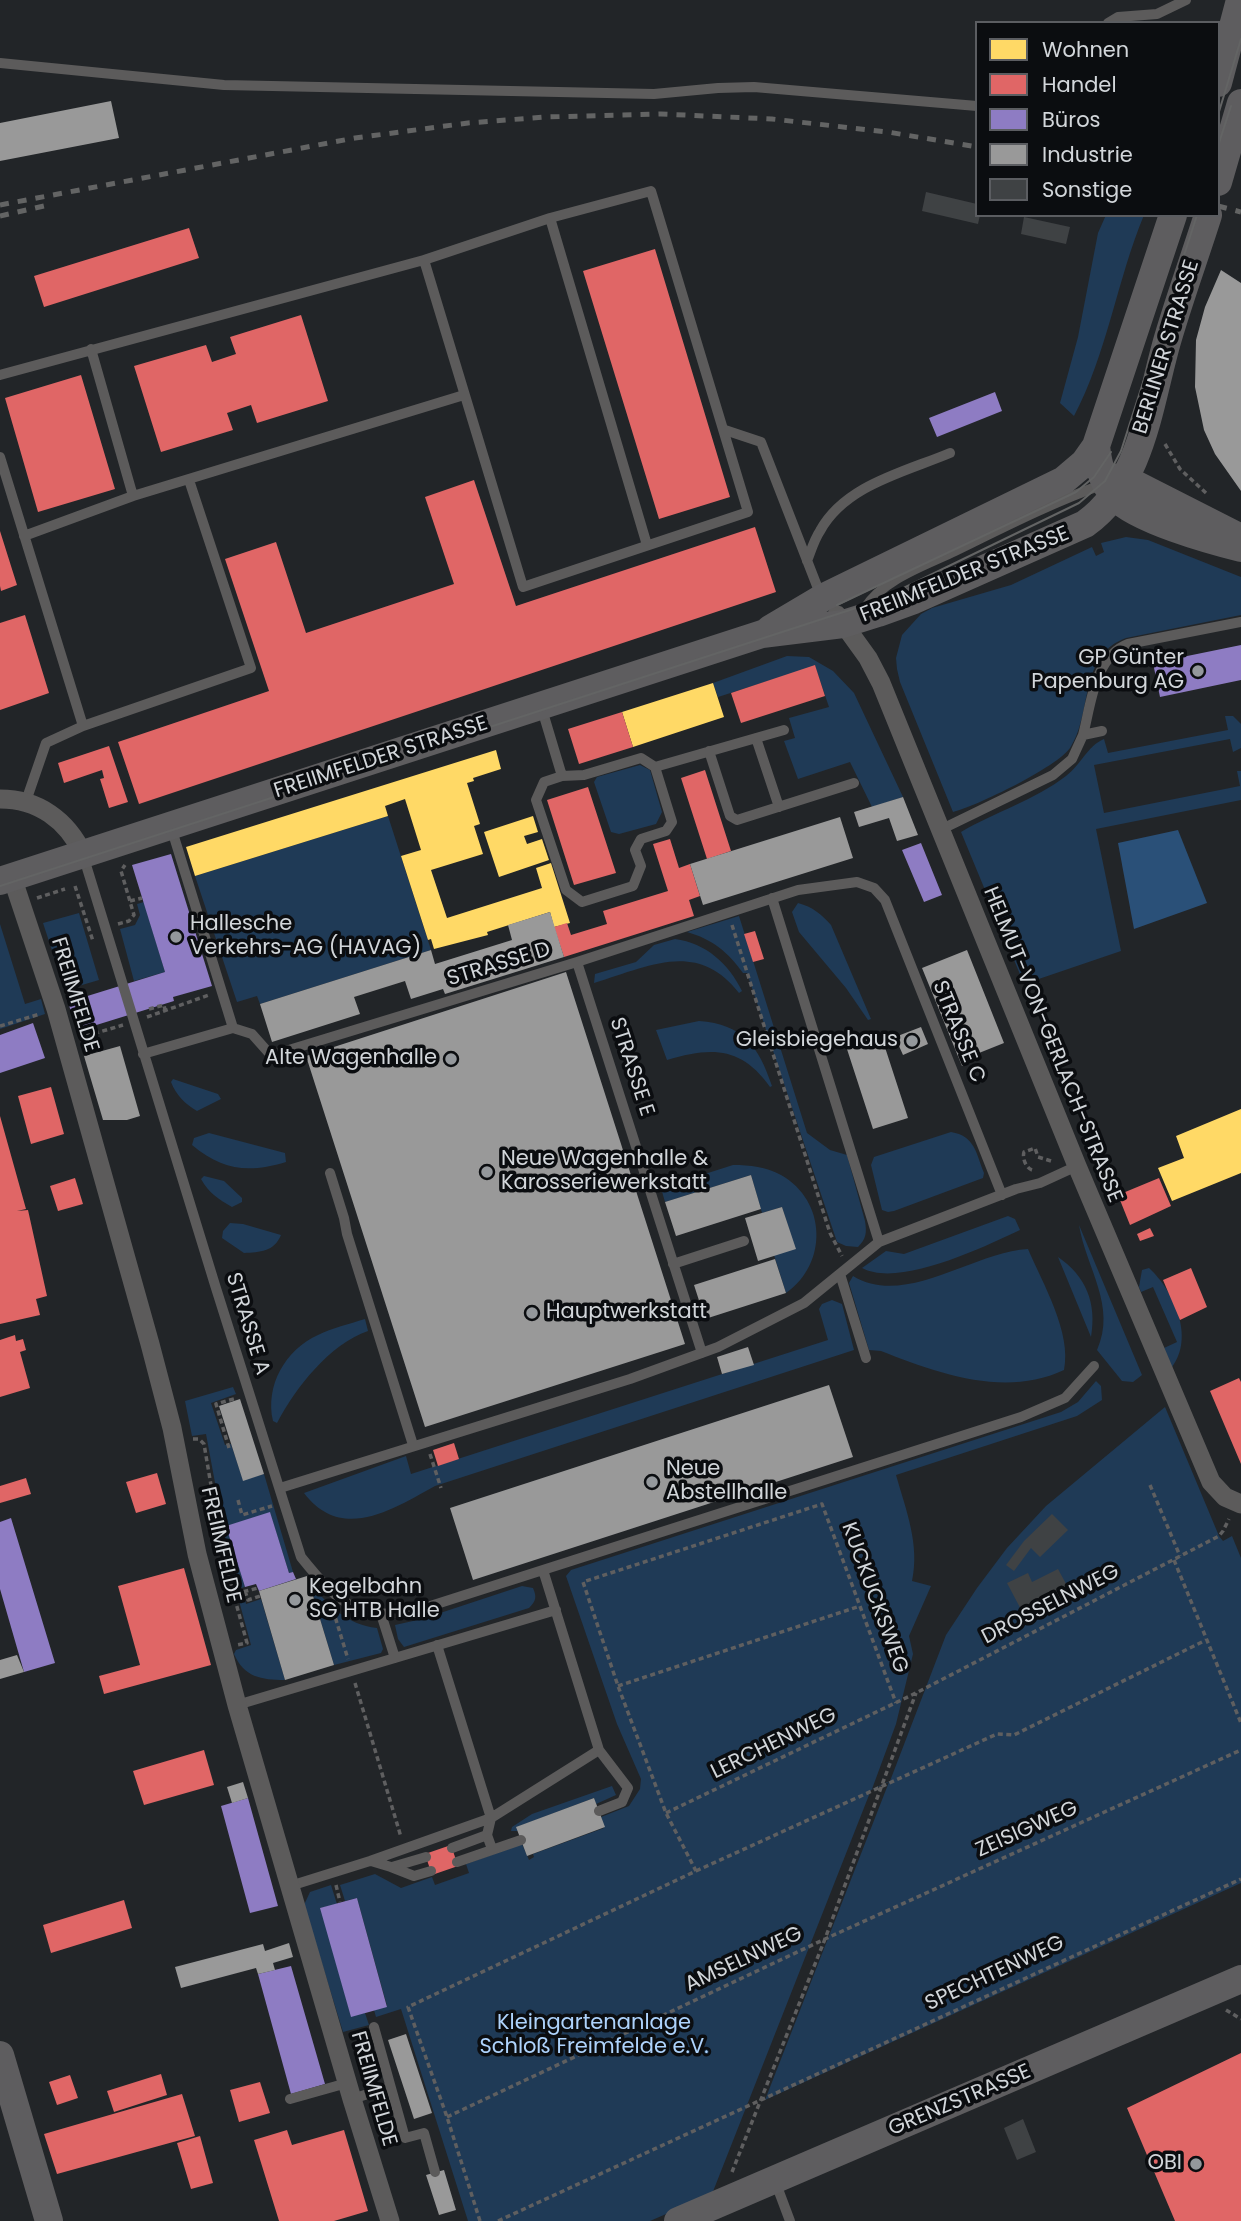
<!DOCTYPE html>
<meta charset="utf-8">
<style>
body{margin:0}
#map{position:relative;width:1241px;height:2221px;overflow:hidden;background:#222528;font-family:Poppins,sans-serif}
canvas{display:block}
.legend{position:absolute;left:975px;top:21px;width:245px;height:196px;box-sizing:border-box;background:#0b0d10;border:2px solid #5b5d61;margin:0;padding:9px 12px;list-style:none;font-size:21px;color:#d2d6da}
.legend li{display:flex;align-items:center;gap:14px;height:35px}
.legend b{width:35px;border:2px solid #5b5d61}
</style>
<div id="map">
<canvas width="1241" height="2221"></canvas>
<ul class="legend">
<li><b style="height:19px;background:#ffd966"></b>Wohnen</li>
<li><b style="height:19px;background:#e06666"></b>Handel</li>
<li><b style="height:19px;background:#8e7cc3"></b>Büros</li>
<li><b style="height:19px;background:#999"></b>Industrie</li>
<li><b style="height:19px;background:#3f4244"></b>Sonstige</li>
</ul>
</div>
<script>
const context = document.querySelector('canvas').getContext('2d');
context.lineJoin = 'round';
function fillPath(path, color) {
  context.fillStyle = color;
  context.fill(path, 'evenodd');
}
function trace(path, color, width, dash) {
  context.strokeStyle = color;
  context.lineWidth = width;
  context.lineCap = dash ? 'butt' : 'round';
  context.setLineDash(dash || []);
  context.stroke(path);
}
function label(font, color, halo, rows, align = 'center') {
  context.font = font + ' Poppins,sans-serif';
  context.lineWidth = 7;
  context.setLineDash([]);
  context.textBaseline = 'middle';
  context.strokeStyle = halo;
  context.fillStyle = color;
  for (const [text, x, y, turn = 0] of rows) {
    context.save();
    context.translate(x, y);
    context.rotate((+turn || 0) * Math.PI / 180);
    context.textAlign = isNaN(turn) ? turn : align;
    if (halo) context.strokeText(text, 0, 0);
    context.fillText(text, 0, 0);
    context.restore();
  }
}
fillPath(new Path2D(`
 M1106 215H1144C1117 280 1107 354 1074 416L1060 403 1078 337 1098 233Z
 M1126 537 1148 540 1241 577V615L1126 638C1078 655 1093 714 1070 748 1057 767 977 806 953 812L900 682 897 669 896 658 902 635 921 614 932 608 1011 585 1092 547 1096 556 1104 552 1101 543Z
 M787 656 809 657 833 671 854 693 903 797 872 807 850 762 798 779 784 741 795 738 789 718 829 707 815 666 718 697 713 683Z
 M1225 716H1233L1241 724V748L1233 752 1230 739 1094 765 1104 813 1240 786 1237 771H1241V800L1096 829 1121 951 1024 984 961 832C995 812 1035 800 1066 776 1081 765 1087 746 1104 739L1108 753 1228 730Z
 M640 765 650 770 662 812 656 824 619 834 611 832 594 782 597 777Z
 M388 816 431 950 260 1004 257 996 237 1002 195 876Z
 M144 902 165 972 134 981 120 929 135 925 140 915 137 904Z
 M798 903C813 907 821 914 831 925L871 1019 868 1020 846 988 799 932 792 912Z
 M79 913 99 980 65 990 43 923Z
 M739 916 807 1133 830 1150 847 1155 865 1221C867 1233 866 1239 858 1247L846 1246 837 1242 747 973H743C728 952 712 939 687 932Z
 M0 924 25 1004 41 999 45 1014 0 1029Z
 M675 939C706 943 729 964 742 991L739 993C697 939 648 967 594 983L595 974 636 962 654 945Z
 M699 1021C743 1024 759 1047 772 1086L770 1087C741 1046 711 1047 667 1060L656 1030Z
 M173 1079 218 1094 221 1099 197 1111C185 1104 176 1095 171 1082Z
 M951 1132C975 1136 976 1153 984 1173L983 1178 894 1211 888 1212 882 1210 871 1165 874 1157Z
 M209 1133 285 1153 286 1162C249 1173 223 1171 192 1145L194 1138Z
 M733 1165C750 1165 766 1167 781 1175 827 1201 828 1264 786 1293L774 1255 795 1248 782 1207 762 1213 751 1175 665 1202 661 1188Z
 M204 1176 224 1181 242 1198V1202L232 1207C218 1199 209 1193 201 1179Z
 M1008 1216 1015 1219 1020 1230C984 1247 899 1288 862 1268L886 1251 904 1254Z
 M230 1223 243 1224 281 1235C274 1252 260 1252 244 1253L222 1238 223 1231Z
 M1079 1225 1142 1375 1133 1382 1122 1381 1097 1350C1117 1306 1086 1268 1079 1225Z
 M1028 1249C1043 1284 1072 1333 1064 1370 1005 1398 937 1373 881 1351L869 1350 849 1283 853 1276C905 1308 973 1252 1028 1249Z
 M1058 1257C1086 1276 1097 1303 1091 1337Z
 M1149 1268C1174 1291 1195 1337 1172 1367L1164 1348 1177 1342 1153 1287 1141 1292 1139 1287 1142 1270Z
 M832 1300 842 1304 854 1350 435 1486C393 1509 342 1543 304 1493L406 1456 411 1474 828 1340 819 1309 822 1304Z
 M365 1319 368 1331C330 1344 296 1387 277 1423L273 1421C265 1386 285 1350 318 1335 332 1328 349 1324 365 1319Z
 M1096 1381 1101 1386 1102 1400 1077 1416 896 1475C906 1510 920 1545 912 1581L931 1586 909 1636 913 1654 896 1724 872 1789 890 1781 946 1635 977 1588 1007 1548 1046 1506 1165 1407 1219 1536 1223 1541 1232 1536 1241 1558V1883L765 2100 889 1782 871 1790 712 2194 650 2221H468L401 2009 376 2017 374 2010 387 2006 357 1898 345 1901 340 1885 375 1874 401 1888 432 1877 435 1885 469 1873 466 1864 522 1844 529 1860 534 1857 533 1854 604 1828 601 1817 629 1806 640 1789 641 1779 617 1724 566 1576 571 1570 1061 1412 1078 1402Z
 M233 1387 236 1394 211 1403 225 1445 231 1444 243 1480 264 1474 293 1572 289 1573 270 1513 227 1526 245 1587 238 1589 228 1553 206 1434 192 1436 185 1401Z
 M309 1582C327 1604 347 1625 377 1628L383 1649 381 1653 334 1665Z
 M522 1586 533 1588C537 1597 536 1601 529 1608L404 1647 398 1639 395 1625 422 1619Z
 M244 1596 246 1604 261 1599 285 1680C261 1680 244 1677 234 1654L236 1650 251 1645 238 1597Z
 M612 1786 616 1795 596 1804 594 1798 517 1827 518 1831H511L512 1827 532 1814Z
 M331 1885 337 1904 321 1908 351 2016 365 2013 369 2025 343 2032 304 1905 310 1892Z`), '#1f3a56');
fillPath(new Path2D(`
 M1178 830 1207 903 1134 929 1118 843Z`), '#2a5078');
fillPath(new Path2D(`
 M713 683 724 717 633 747 622 712Z
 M496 750 501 769 473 778 474 781 467 783 480 824 474 826 483 854 431 870 447 918 542 888 536 868 551 863 570 923 554 927 550 912 487 932 488 935 434 949 431 939 428 940 401 856 421 850 405 799 385 806 388 816 195 876 186 847Z
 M533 816 538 832 524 836 527 844 542 839 549 860 499 877 484 832Z
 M1241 1109V1173L1172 1201 1158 1168 1184 1158 1176 1136Z`), '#ffd966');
fillPath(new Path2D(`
 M189 228 199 258 44 307 34 276Z
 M655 249 730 497 659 519 583 271Z
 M301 315 328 401 257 423 251 405 227 413 233 430 161 452 134 366 206 345 212 362 236 354 230 337Z
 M81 375 115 489 38 512 5 398Z
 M474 480 516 606 755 527 776 592 139 804 118 742 269 691 225 559 276 542 306 633 454 584 425 497Z
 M0 531 17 585 1 591 0 586Z
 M25 615 49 693 0 710V623Z
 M815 665 825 696 741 723 731 693Z
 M622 712 633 747 579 764 568 729Z
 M109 746 128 802 109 808 100 779 104 778 102 770 64 783 58 763Z
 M705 770 731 851 707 859 681 778Z
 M588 787 616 873 574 885 547 800Z
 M670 839 679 868 690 864 700 896 689 900 694 916 564 957 554 927 567 923 571 935 607 924 603 911 668 891 653 844Z
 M755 931 764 959 753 962 744 934Z
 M51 1087 64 1134 31 1144 18 1096Z
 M0 1116 26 1209 17 1211 28 1210 47 1296 36 1299 40 1315 0 1324Z
 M75 1178 83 1204 58 1211 50 1186Z
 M1159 1178 1171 1206 1130 1225 1118 1195Z
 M1150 1228 1154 1236 1140 1241 1137 1234Z
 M1191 1268 1207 1307 1180 1320 1163 1280Z
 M15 1335 16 1341 23 1339 26 1350 20 1352 30 1388 0 1397V1340Z
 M1239 1378 1241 1382V1464L1210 1391Z
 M454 1443 459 1459 438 1466 433 1450Z
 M157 1473 166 1504 136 1513 126 1482Z
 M26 1478 31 1494 0 1503V1486Z
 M184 1568 211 1665 104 1694 99 1676 140 1665 118 1586Z
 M204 1750 214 1785 144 1805 133 1771Z
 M451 1845 458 1866 432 1875 425 1854Z
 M124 1900 132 1928 51 1953 43 1925Z
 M1241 2053V2221H1175L1127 2108Z
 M161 2074 167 2095 114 2112 107 2091Z
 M70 2075 78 2098 57 2105 49 2082Z
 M260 2082 270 2113 239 2122 230 2090Z
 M182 2094 195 2136 57 2174 44 2134Z
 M287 2130 292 2145 344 2130 368 2211 334 2221H279L254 2140Z
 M200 2136 213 2183 191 2189 177 2143Z`), '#e06666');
fillPath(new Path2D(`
 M995 392 1002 411 937 437 929 418Z
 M1241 645V680L1160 697 1153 663Z
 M921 843 942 895 924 902 902 850Z
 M171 854 212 986 173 997 174 1001 77 1031 68 1002 165 972 132 865Z
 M33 1023 45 1058 0 1073V1035Z
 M270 1512 289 1573 293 1572 296 1579 259 1591 256 1584 245 1587 226 1526Z
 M11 1518 55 1663 24 1672 0 1589V1522Z
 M248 1798 278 1906 250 1913 221 1806Z
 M357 1898 387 2007 351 2017 320 1908Z
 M291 1966 325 2084 291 2094 258 1974Z`), '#8e7cc3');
fillPath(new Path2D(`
 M111 101 119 138 0 161V123Z
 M1221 270 1241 283V491L1215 454 1204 430 1195 387 1196 340 1205 307Z
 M903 797 918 835 897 841 889 818 859 827 854 812Z
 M840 817 853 858 703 905 690 864Z
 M550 912 564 957 445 994 443 989 411 999 405 981 354 997 360 1014 272 1042 260 1004 431 950 435 964 512 940 508 925Z
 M967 950 1004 1043 969 1057 971 1062 962 1066 922 968Z
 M566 972 685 1344 425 1427 306 1056Z
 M921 1027 928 1044 903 1055 895 1037Z
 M880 1032 908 1118 873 1129 845 1043Z
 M120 1046 140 1116 127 1120H103L84 1056Z
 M751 1175 761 1209 676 1236 665 1202Z
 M782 1207 796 1249 758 1261 745 1218Z
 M775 1259 786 1293 705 1319 694 1285Z
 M748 1347 754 1365 722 1374 717 1357Z
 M829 1385 853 1457 473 1580 450 1508Z
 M240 1399 264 1474 243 1481 219 1406Z
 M307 1576 334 1665 285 1680 259 1591Z
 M17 1655 24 1672 0 1679V1660Z
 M243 1782 248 1798 232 1803 227 1787Z
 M594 1798 605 1827 527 1856 516 1827Z
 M289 1943 293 1957 273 1963 275 1970 258 1974 256 1968 181 1988 175 1967 263 1944 265 1951Z
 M406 2034 432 2113 414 2119 388 2040Z
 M444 2170 456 2210 439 2215 426 2175Z`), '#999');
fillPath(new Path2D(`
 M926 192 977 204V215H980L978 224 922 211Z
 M1024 217 1070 227 1066 244 1021 234Z
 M1052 1514 1068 1530 1040 1557 1031 1548 1014 1571 1006 1565 1024 1541Z
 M1058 1569 1071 1593 1025 1617 1007 1583 1028 1573 1032 1582Z
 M1023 2119 1036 2152 1017 2160 1004 2128Z`), '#3f4244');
trace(new Path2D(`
 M1165 444 1180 469 1206 493
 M75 886 93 941
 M37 898 65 889
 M130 901 142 898
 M118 924 129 921 134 915 121 871 125 865
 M732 925 830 1233 842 1256
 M149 1009 164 1005 165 1010
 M147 1017 209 995
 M0 1026 40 1014
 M86 1036 123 1025
 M1032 1170C1026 1168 1022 1158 1024 1152L1035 1148 1038 1157 1051 1161
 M193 1439H199L204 1444 223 1556 247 1643 237 1645
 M229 1448 216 1404 237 1398
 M430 1454 441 1488
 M1150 1485 1180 1556
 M238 1500 242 1515 272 1506
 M1174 1560 1241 1723
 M245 1591 248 1600 260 1596
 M227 1596 258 1588
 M333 1610 348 1659
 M355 1683 401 1837
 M618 1686 860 1606
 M666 1813 916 1693 1219 1536 1223 1531 1229 1519
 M696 1871 997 1734 1014 1735 1206 1640
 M336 1885 340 1902
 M1226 2010 1241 2019
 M447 2117 825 1939 1241 1750
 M732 2172 825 1939 916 1693
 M480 2221 447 2117 408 2007 696 1871 666 1813 618 1686 583 1582 822 1504 896 1703
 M498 2221 1241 1879`), '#5f5f60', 3.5, [5, 3.5]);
trace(new Path2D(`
 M1108 23 1118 17 1157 14 1186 0
 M0 63 224 85 654 94 718 88 754 87 977 106
 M651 191 748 512 523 587 424 260 550 218Z
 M550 218 647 545
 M91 349 133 496
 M0 375 424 260
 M725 430 761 442 817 586 824 596
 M0 457 83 726 251 668 189 480
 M24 536 133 496 464 395
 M807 561C811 551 814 540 820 531 845 485 905 472 950 453
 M865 608C883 579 926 565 955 551 1004 527 1053 502 1104 484
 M541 706 562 776 544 782 536 800 566 890 582 902 633 886 641 866 635 850 641 839 666 831 672 822 655 767 641 758 584 775 562 776
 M1083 735C1091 705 1094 657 1128 644L1241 622
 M756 738 779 807
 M709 751 730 816 737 820 854 783
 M655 767 784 730
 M26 801 46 743 83 726
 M171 827 233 1028
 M940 830 1053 775 1072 759 1083 735 1102 731
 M83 855 215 1285 301 1557C339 1604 358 1623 421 1609L1021 1417 1065 1398 1094 1366
 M772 898 879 1242
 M577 962 702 1353
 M143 1054 233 1028 252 1034 268 1052 279 1053 577 962 798 890 857 882 874 888 885 900 1002 1195
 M330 1173 344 1218 347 1234 413 1445
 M673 1264 744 1241
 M840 1274 866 1358
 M280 1488 630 1379 718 1347 804 1303 879 1242 1016 1189 1040 1183 1077 1166
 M543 1570 599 1750 628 1788 622 1802 599 1811
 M381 1614 395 1658
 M437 1645 491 1818 487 1835 492 1849
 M237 1705 556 1610
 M452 1848 487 1835
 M371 1861 391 1867 414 1876 431 1871
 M457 1862 521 1840
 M392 1867 426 1857
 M290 1886 370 1861 491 1818 599 1750
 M374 2027 405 2138 424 2133 435 2172
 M290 2099 347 2083
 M352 2099 390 2087
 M775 2181 790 2221`), '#5c5b5b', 10);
trace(new Path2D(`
 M837 615 868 658 881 683 1077 1166 1211 1482 1225 1497 1241 1504
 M0 799C38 799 67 820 83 854
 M12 877 56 1009 150 1344 172 1428 197 1554 237 1705 352 2099 390 2221`), '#5c5b5b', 19);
trace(new Path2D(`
 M1218 83 1240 0
 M1218 182 1241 103
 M1096 446C1098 464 1102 483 1115 497 1137 520 1209 540 1241 548
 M1108 477 1125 479 1235 535
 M770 629 824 597 1064 480 1084 463 1096 446 1173 215
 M0 881 762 634 843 624 878 613 914 600 1085 524C1143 483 1149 402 1168 338 1180 297 1195 256 1208 215
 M0 2055 49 2221
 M678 2221 1241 1979`), '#5e5d5f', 28);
trace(new Path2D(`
 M1218 115 1241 39
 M1218 146 1231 106
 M837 605 1076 492 1094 477 1111 452
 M0 886 853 609 889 595 1079 503 1105 481 1121 451 1197 215`), '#636464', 2);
trace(new Path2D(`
 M0 205 355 138 468 123 545 117 661 114 772 119 888 132 977 147
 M1218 206 1241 212
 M0 216 44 206`), '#636464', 5, [9, 9]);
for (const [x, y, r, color] of [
 [1198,671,7,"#94989c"],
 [176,937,7,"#94989c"],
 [912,1041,7,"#94989c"],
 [451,1059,7,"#94989c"],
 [487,1172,7,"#94989c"],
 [532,1313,7,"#94989c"],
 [652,1482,7,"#94989c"],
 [295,1600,7,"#94989c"],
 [1196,2164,7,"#94989c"]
]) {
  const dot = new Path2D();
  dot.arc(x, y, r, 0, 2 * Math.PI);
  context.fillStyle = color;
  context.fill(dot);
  trace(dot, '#0b0d10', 2.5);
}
label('21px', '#d2d6da', '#0b0d10', [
 ["BERLINER STRASSE",1167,347,-73],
 ["FREIIMFELDER STRASSE",965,575,-22],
 ["FREIIMFELDER STRASSE",381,758,-18],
 ["STRASSE D",499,965,-17],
 ["FREIIMFELDE",74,995,73],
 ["STRASSE C",958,1032,68],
 ["HELMUT-VON-GERLACH-STRASSE",1052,1045,68],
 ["STRASSE E",631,1067,72],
 ["STRASSE A",247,1324,73],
 ["FREIIMFELDE",220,1545,77],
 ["KUCKUCKSWEG",874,1598,70],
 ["DROSSELNWEG",1051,1605,-27],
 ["LERCHENWEG",774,1744,-26],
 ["ZEISIGWEG",1027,1830,-24],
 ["AMSELNWEG",744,1960,-25],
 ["SPECHTENWEG",995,1974,-25],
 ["FREIIMFELDE",373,2089,74],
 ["GRENZSTRASSE",960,2101,-23]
]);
label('21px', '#d2d6da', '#0b0d10', [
 ["GP Günter",1184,659,"right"],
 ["Papenburg AG",1184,683,"right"],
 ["Hallesche",190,925],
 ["Verkehrs-AG (HAVAG)",190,949],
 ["Gleisbiegehaus",898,1041,"right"],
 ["Alte Wagenhalle",437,1059,"right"],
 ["Neue Wagenhalle &",501,1160],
 ["Karosseriewerkstatt",501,1184],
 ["Hauptwerkstatt",546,1313],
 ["Neue",666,1470],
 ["Abstellhalle",666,1494],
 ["Kegelbahn",309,1588],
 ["SG HTB Halle",309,1612],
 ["OBI",1182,2164,"right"]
], 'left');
label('21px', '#aed3fc', '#0b0d10', [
 ["Kleingartenanlage",594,2024],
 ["Schloß Freimfelde e.V.",594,2048]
]);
</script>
